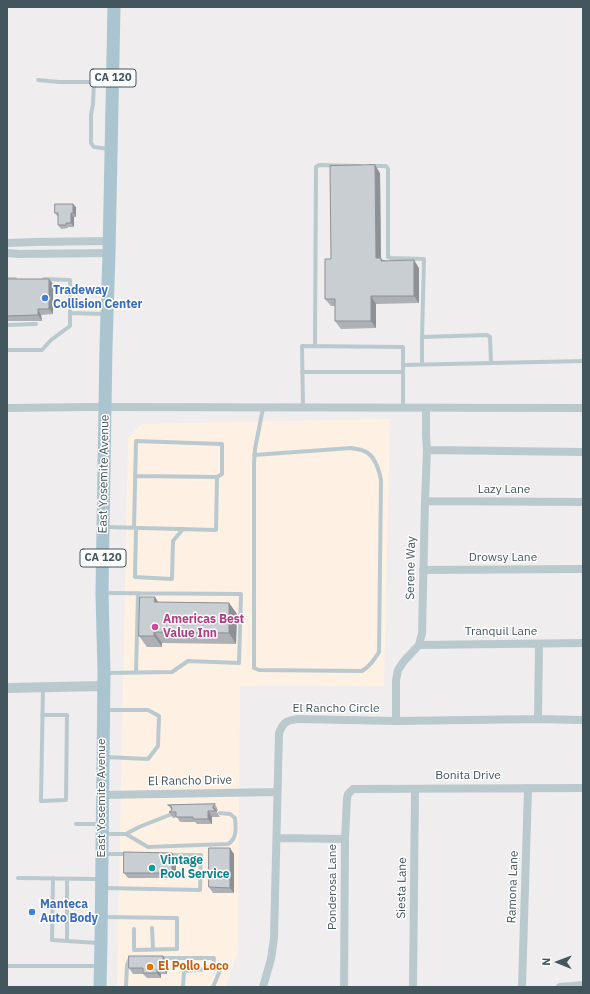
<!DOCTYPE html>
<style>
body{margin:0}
#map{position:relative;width:590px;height:994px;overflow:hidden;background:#f0edee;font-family:"IBM Plex Sans",sans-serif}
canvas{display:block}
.frame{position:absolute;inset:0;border:8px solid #44565d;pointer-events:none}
.north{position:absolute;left:538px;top:942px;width:40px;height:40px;-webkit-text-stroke:3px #fff;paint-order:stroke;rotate:271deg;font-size:11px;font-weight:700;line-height:16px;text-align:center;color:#44565d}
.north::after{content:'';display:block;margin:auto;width:14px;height:18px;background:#44565d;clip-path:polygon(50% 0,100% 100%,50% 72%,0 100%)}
</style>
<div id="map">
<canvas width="590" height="994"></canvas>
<div class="frame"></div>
<div class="north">N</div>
</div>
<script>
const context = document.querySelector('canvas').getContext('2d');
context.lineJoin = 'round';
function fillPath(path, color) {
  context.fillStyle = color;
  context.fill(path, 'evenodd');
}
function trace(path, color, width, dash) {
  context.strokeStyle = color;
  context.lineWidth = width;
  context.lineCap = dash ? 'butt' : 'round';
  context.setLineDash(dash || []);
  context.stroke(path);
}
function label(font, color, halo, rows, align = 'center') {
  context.font = font + ' "IBM Plex Sans",sans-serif';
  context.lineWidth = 3;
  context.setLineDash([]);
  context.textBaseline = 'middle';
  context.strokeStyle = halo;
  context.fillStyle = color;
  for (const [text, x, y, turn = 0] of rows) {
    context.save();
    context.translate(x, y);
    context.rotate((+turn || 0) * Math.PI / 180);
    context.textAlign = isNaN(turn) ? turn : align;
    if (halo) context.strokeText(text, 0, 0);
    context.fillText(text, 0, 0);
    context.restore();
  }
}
fillPath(new Path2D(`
 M390 419 384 686H240L238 952 225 987H117L128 438 141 424Z`), '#fef1e4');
trace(new Path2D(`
 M38 80 59 82H110
 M94 82 93 104 91 115V143L94 147 109 149
 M371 166H386L388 169V257L391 258 424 259 422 337 487 335 490 337 491 363
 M7 279H15
 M44 279 70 280V313
 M7 325 36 324
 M422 337V364
 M315 346 316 167 319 165 360 166
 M7 350H42L51 340 70 326V313L105 314
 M403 365 583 361
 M302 372H403V347L302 346 303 407
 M403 407V372
 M254 455 351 448C355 449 360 449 364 451 375 455 379 470 381 480L379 652C374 660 370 666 362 671L259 670 254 668V464L255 449 263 408
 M105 527 216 530 217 477 135 476
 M134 528 136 441 222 444V474L217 477
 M136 528 135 577 172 579 173 541 183 529
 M103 593 241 594 239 663 188 661 172 672 106 673
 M136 673 138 593
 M42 715H67L66 800 41 801 43 687
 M105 757 148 759 158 746 159 716 148 710H105
 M172 814 139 827 126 834 148 847 200 845 228 844C237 839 236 828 235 818L230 814 220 813
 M76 824H100
 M104 834H126
 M103 854H128
 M18 878 99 879
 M53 878 52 940 98 943
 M67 879V941
 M104 888 200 890 201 855H169
 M104 917 177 918V949L134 950V929
 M152 928 153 949
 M160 958H214L213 969
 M7 966H99
 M126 987 127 965 130 958H133
 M183 987 184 971 221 968 213 987`), '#bac9ce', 4);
trace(new Path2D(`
 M7 243 36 242 109 241
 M7 253 19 254 109 253
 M7 408 89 407 583 408
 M427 450 583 452
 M425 501 583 502
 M423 570 583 569
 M419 645 583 643
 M538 719 539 644
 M396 721V680L398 670 404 661 419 645 422 633 425 501 427 450 426 435V408
 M103 795 277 792
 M277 838 345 839
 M263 987 271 959 274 938 279 733C284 721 286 721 298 719L396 721 538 719 583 720
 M344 987 345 839 347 798 348 794 353 789 583 788
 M413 987 415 789
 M522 987 528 788
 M560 987 583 985`), '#bac9ce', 8);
trace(new Path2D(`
 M7 688 103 686`), '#bac9ce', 10);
trace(new Path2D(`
 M100 987 101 943 104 673 102 593 106 346 109 253 114 7`), '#aac4d0', 13);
fillPath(new Path2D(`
 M380 173 381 258 383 260 419 268V303L376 304V328L341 329 335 321V306H331L325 299 331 259Z
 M76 207V217H74V227H68V228L61 229 58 225V217L55 213Z
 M7 279H49L53 284V314L41 315 42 321H7Z
 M158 602 229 603 237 614 236 644 162 643V647H147L139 636Z
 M215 804 218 810 217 811V812L220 817H212V824H197L195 822H180L177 817 173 818 169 812 171 811V809L168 805Z
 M172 853 176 858V878H128L124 873Z
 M234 854V893H213L209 887Z
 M163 956 167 962V974H161V978H147L143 974H133L129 968Z`), '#adb1b5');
fillPath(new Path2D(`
 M375 165 380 173 381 265 376 258Z
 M73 204 76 207V217L73 213Z
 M71 213 74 217V227L71 223Z
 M414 260 419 268V303L414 296Z
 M49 279 53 284V314L49 309Z
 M371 296 376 304V328L371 321Z
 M38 309 41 315 42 321 38 315Z
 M155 597 162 608 154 602Z
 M229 603 237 614 236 644 229 633Z
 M154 632 162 643V647L154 636Z
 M213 806 217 811V812L213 808Z
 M208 811 212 817V824L208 819Z
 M230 848 234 854V893L230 888Z
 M172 853 176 858V878L172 873Z
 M163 956 167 962V974L163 969Z
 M157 969 161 974V978L157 973Z`), '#8d9094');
const building = new Path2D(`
 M375 165 376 258H381V261L414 260V296H371V321H335V299H325V259H331L330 166Z
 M55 204H73V213H71V223H66V225H58V213H55Z
 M7 279H49V309H38V315L7 316Z
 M140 597H155L154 602 229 603V633L154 632V636H139Z
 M215 804 213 806V808L216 811H208V819H193V817H176V812H169L171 811 172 809 171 806 168 805Z
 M209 848H230V888L209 887Z
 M124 852 172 853V873H124Z
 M129 956H163V969H157V973H143V968H129Z`);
fillPath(building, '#c9ced3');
trace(building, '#8d9094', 1);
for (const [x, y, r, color] of [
 [45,298,4,"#3f7fe0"],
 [155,627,4,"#d1479c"],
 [152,868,4,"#0f9aa8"],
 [32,912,4,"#3f7fe0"],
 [150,967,4,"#e8710a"]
]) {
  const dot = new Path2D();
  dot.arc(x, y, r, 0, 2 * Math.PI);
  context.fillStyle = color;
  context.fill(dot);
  trace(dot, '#fff', 1.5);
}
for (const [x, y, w] of [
 [113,78,46],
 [103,558,46]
]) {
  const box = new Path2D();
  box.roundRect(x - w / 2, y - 9, w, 18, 3);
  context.fillStyle = '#fff';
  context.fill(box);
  trace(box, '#44565d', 1);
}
label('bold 11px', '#44565d', null, [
 ["CA 120",113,78],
 ["CA 120",103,558]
]);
label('bold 12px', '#366cbe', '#fff', [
 ["Tradeway",53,291],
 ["Collision Center",53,305],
 ["Manteca",40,905],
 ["Auto Body",40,919]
], 'left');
label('12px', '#44565d', '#fff', [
 ["East Yosemite Avenue",104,474,-89],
 ["Lazy Lane",504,490],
 ["Drowsy Lane",503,558],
 ["Serene Way",411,568,-89],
 ["Tranquil Lane",501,632],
 ["El Rancho Circle",336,709],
 ["Bonita Drive",468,776],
 ["El Rancho Drive",190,781,-1],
 ["East Yosemite Avenue",102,798,-90],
 ["Ponderosa Lane",333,887,-90],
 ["Ramona Lane",513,887,-88],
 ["Siesta Lane",402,888,-89]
]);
label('bold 12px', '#b23c85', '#fff', [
 ["Americas Best",163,620],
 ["Value Inn",163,634]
], 'left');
label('bold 12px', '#0d838f', '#fff', [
 ["Vintage",160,861],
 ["Pool Service",160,875]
], 'left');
label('bold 12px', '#c56008', '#fff', [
 ["El Pollo Loco",158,967]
], 'left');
</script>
